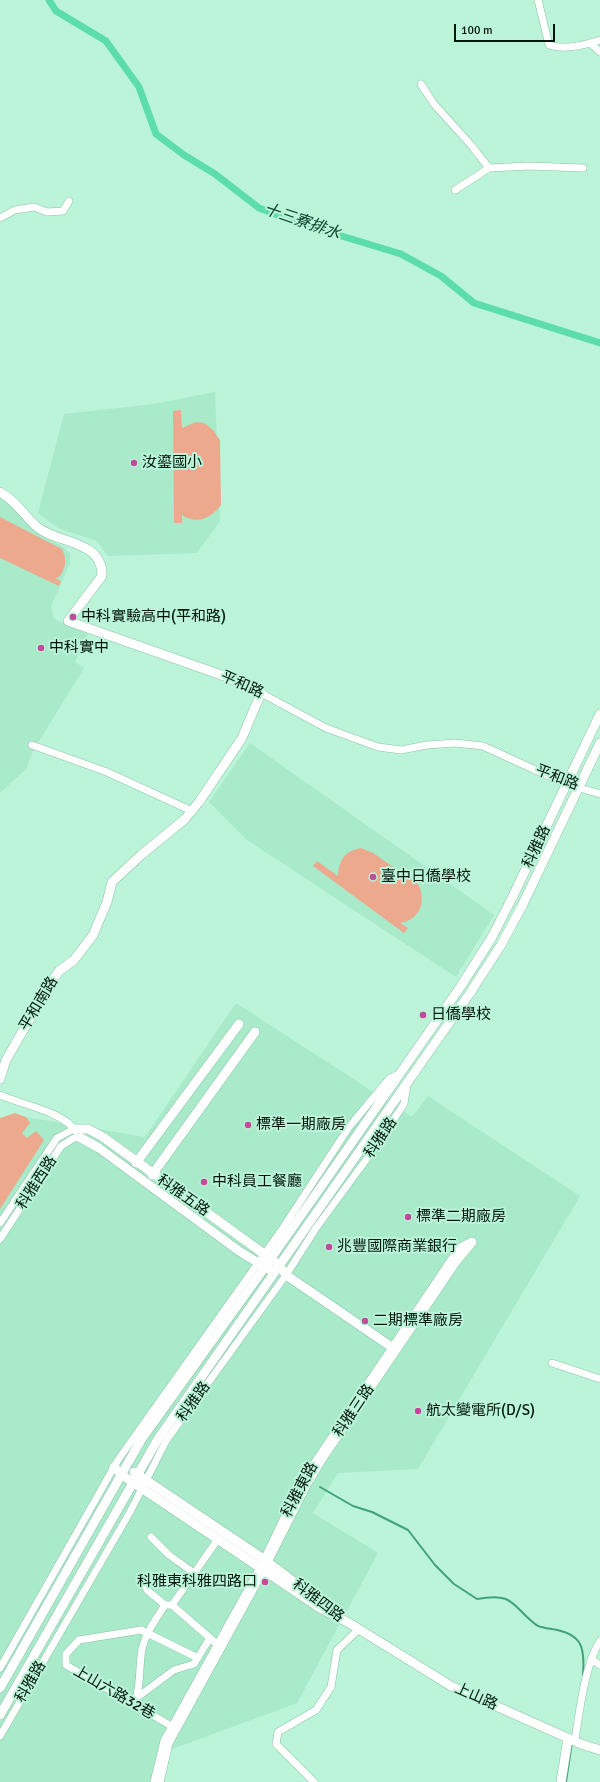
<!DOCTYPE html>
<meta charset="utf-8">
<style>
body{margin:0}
#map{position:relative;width:600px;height:1782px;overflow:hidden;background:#bbf4d8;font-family:Signika,sans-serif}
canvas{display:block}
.scale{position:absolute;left:454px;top:24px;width:101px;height:18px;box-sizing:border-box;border:2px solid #02170e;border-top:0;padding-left:5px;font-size:12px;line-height:14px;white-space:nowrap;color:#02170e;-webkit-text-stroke:3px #bbf4d8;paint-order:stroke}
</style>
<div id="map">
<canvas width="600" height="1782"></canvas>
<div class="scale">100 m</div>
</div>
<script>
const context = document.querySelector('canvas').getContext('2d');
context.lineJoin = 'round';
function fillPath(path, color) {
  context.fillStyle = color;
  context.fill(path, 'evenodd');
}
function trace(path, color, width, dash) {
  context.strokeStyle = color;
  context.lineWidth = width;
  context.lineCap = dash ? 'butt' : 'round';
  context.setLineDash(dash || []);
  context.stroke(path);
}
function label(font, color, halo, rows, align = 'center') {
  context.font = font + ' Signika,"Noto Sans TC",sans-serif';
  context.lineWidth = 4;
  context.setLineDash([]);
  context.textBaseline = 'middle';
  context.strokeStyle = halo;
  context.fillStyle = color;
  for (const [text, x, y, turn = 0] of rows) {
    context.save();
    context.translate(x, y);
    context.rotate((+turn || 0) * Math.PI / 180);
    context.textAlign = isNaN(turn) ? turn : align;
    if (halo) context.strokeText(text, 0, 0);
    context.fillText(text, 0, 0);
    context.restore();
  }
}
fillPath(new Path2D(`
 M215 392 220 521 197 553 108 556 97 541 58 528 38 513 64 414 154 404Z
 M0 495 36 531 65 548 70 554V563L51 606 54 619 88 634 75 662 84 668 33 751 26 769 0 793Z
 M250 743 494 915 456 977 247 840 209 802Z
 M236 1003 412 1117 428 1096 580 1196 418 1469 338 1473 313 1513 378 1553 297 1703 156 1755 151 1782H0V1128L26 1117 145 1137Z`), '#a8eaca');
fillPath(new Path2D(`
 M181 410 182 428 196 422 204 423 213 430 220 440 221 505C211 518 197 525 182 515V523H174L173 411Z
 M0 517 62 549C67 559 66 568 59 577L55 578 61 581 59 586 0 558Z
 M361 848 373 853 418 884C427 901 420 920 400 923L408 928 404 933 313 866 317 861 338 876C339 861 344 851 361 848Z
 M15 1113 26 1117 30 1123 22 1133 27 1138 36 1131 44 1140 0 1209V1118Z`), '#eca98e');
trace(new Path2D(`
 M320 1487 353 1506 372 1512 408 1530 435 1565 454 1584 477 1599C514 1592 511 1605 535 1624 539 1628 547 1628 552 1629 583 1634 585 1648 583 1675
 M566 1782 572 1742`), '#42a27a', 2);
trace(new Path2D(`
 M49 0 56 11 106 41 139 87 156 134 184 155 215 174 259 208 302 224 401 254 441 276 474 303 600 343`), '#5ddda9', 7);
const minor = new Path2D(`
 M538 0 549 45C563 50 585 45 600 40
 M590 43 600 52
 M421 84 434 104 471 145 489 168
 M455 190 489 168 529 166 583 168
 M0 218 15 210 34 207 47 212 63 211 69 201
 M261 693 326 728 378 747 401 750 427 745 455 743 483 746 566 784 600 794
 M32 745 107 772 192 811
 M0 1095C22 1105 62 1111 76 1131
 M0 1223 57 1138 74 1129
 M0 1239 61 1146 74 1138H81
 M552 1363 600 1379
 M151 1537 169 1555 194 1573
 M148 1577 145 1585 147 1590 165 1605
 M172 1605 218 1645
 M591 1659 600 1665
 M0 1668 118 1460 283 1228 349 1127 389 1079 399 1074
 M135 1699 174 1670 194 1664 210 1638
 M136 1699C141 1681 139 1665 142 1649 146 1632 156 1619 165 1605H172L218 1539
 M173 1727 66 1665V1654L79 1640 141 1630 198 1658
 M0 1736 130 1512 166 1441 286 1275 316 1228 371 1153 404 1104 407 1084
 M575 1741C579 1713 585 1664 600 1641
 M314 1782 276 1744 278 1732 316 1710 331 1687 337 1650 359 1629`);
const tertiary = new Path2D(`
 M0 492C16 501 23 514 36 526 56 544 103 539 102 576L68 621 227 677 261 693 242 738 199 802 185 819 141 855 112 882 107 902 93 935 74 960 59 971 50 984 6 1060 0 1079
 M74 1129H88L103 1137 279 1265 286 1275 396 1350
 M81 1138 99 1148 239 1251 270 1270
 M136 1163 239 1024
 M152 1175 255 1032
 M114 1467 122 1475 320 1608 349 1623 451 1686 581 1744 600 1750
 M134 1472 265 1560 314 1597
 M0 1688 141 1440 265 1267 461 986 492 937 513 896 600 714
 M0 1715 158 1439 470 993 501 945 522 906 600 743
 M155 1782 165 1741 261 1568 302 1483 454 1257 462 1247 472 1242 457 1260 323 1457 306 1485 263 1570 168 1743 159 1782
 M561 1782 568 1738`);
trace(minor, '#8bc2a8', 8);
trace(tertiary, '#8bc2a8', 10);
trace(minor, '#fff', 7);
trace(tertiary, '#fff', 9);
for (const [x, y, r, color] of [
 [134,463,4,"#c5499b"],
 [73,617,4,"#c5499b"],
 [41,648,4,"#c5499b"],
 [373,877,4,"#c5499b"],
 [423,1015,4,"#c5499b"],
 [248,1125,4,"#c5499b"],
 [204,1182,4,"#c5499b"],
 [408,1217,4,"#c5499b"],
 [329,1247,4,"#c5499b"],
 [365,1321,4,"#c5499b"],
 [418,1411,4,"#c5499b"],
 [265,1582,4,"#c5499b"]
]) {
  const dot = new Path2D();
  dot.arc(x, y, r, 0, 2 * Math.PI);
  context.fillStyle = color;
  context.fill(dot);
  trace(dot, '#bbf4d8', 1.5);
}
label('15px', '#02170e', '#bbf4d8', [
 ["汝鎏國小",142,463],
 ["中科實驗高中(平和路)",81,617],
 ["中科實中",49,648],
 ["臺中日僑學校",381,877],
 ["日僑學校",431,1015],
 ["標準一期廠房",256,1125],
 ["中科員工餐廳",212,1182],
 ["標準二期廠房",416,1217],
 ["兆豐國際商業銀行",337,1247],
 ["二期標準廠房",373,1321],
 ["航太變電所(D/S)",426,1411],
 ["科雅東科雅四路口",257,1582,"right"]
], 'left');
label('15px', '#02170e', '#bbf4d8', [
 ["平和路",242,685,24],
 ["平和路",557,778,21],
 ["科雅路",537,847,-65],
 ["平和南路",39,1004,-59],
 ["科雅路",381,1138,-56],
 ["科雅西路",37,1183,-57],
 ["科雅五路",183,1196,35],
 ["科雅路",194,1402,-54],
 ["科雅三路",354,1411,-56],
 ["科雅東路",300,1490,-62],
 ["科雅四路",318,1601,37],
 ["科雅路",31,1682,-60],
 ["上山六路32巷",114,1693,30],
 ["上山路",476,1697,24]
]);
label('italic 16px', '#0a422e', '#bbf4d8', [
 ["十三寮排水",302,222,19]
]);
</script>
